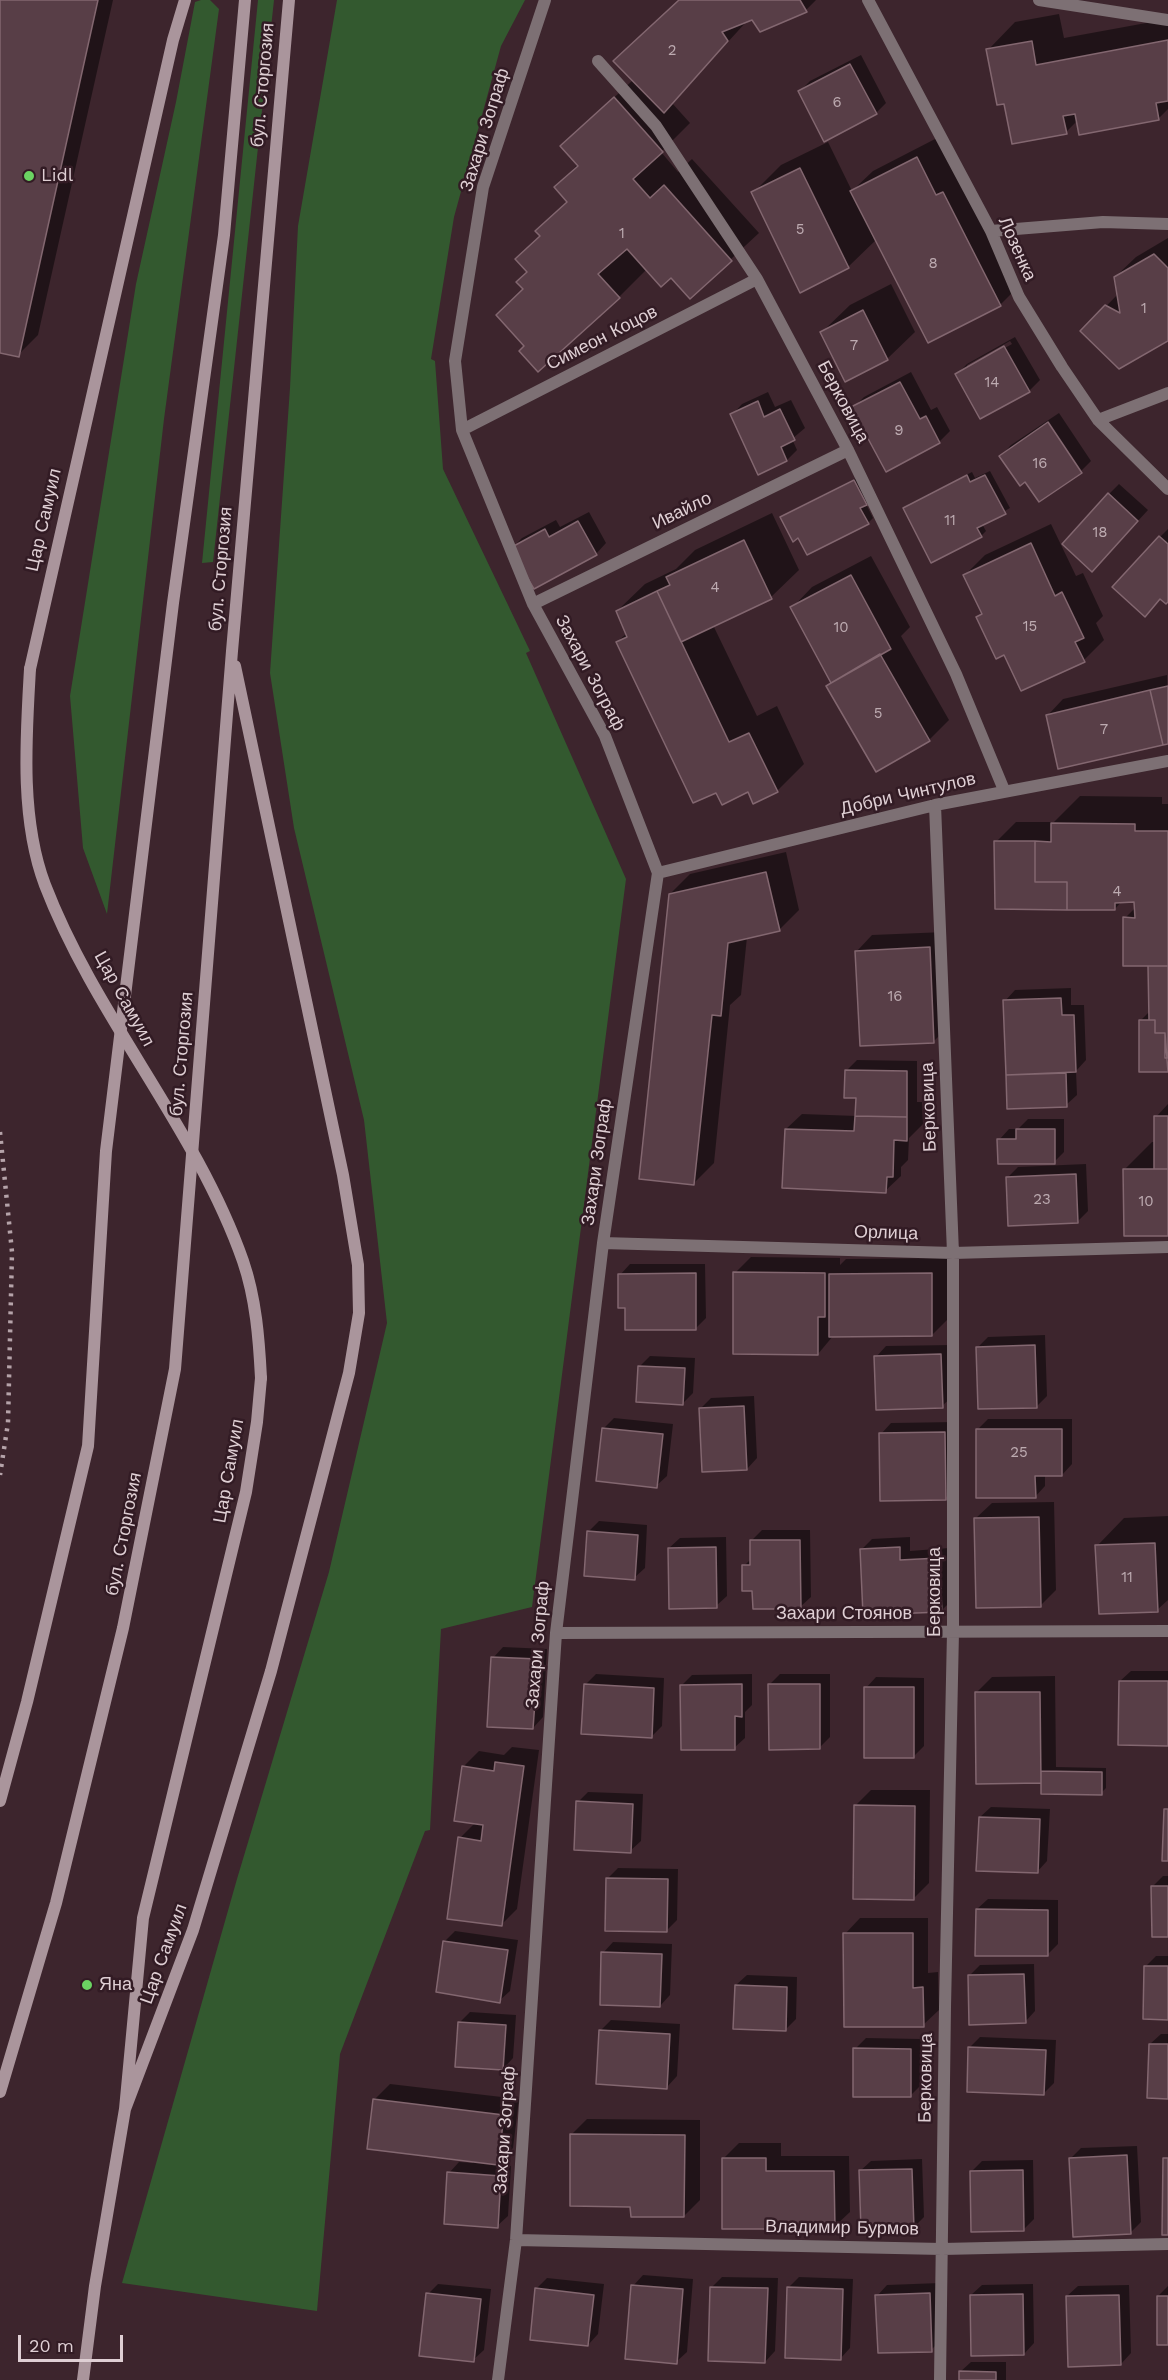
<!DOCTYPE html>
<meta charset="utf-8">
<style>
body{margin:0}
#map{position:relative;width:1168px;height:2380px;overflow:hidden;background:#3d252d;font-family:"Work Sans",sans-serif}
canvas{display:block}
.scale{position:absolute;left:18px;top:2335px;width:105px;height:27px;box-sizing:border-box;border:3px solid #dfcfd4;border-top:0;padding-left:8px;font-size:18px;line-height:21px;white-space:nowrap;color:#dfcfd4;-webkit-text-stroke:4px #321b24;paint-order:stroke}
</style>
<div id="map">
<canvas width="1168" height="2380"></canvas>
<div class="scale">20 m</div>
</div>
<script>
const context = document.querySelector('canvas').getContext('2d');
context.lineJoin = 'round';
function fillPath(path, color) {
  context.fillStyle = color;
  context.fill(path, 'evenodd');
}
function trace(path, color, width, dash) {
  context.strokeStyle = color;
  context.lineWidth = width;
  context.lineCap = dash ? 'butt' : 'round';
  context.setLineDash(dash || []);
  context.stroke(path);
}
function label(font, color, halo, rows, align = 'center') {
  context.font = font + ' "Work Sans",sans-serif';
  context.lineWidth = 5;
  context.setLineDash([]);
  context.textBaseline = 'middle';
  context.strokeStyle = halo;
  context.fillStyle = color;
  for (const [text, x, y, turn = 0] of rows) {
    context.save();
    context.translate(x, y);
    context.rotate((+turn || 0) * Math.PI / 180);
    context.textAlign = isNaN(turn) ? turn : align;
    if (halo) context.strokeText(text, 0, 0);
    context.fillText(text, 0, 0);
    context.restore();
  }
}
fillPath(new Path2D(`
 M201 0H210L219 9 164 419 107 914 83 848 70 696 136 284 176 102 195 2Z
 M258 0H274L213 562 202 563Z
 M337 0H525L501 46 454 217 431 359 435 361 443 469 530 651 526 653 626 879 532 1607 441 1629 430 1830 425 1831 340 2054 317 2311 122 2283 237 1879 329 1572 387 1323 364 1120 294 828 270 673 290 388 298 226Z`), '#33592f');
fillPath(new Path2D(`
 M0 0H113L38 335 18 355 0 351Z
 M679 0H816L806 10 748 20 672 103 690 123 661 152 678 172 692 159 759 233 690 297 671 276 647 269 619 297 526 346 524 288 528 272 517 259 541 235 537 231 568 200 556 187 578 164 562 146 633 80 615 61Z
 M1059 14 1064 38 1168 19V109L1158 119 1078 120 1066 132 1005 102 988 50 1015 22Z
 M861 55 886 103 876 113 799 92 810 81Z
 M937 138 1020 285 1000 305 877 239 848 267 753 193 781 165 828 142 852 191 873 171Z
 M1168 238V340L1082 331 1118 294 1115 277 1136 257Z
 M891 284 915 332 887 359 822 332 850 305Z
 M1015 337 1040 380 1029 391 957 374 967 364ZM1010 341 1012 344 967 369V365Z
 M911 372 931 410 937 407 950 431 939 442 887 470 853 408 864 397Z
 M768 392 775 407 791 400 805 428 792 439 797 450 787 460 732 415 742 404Z
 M1059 413 1091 461 1081 471 1039 500 1026 480 1001 456 1011 445Z
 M990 471 1010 508 982 524 986 531 981 536 904 509 909 504 972 472 975 478Z
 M860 476 871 498 866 504 873 518 868 523 799 536 782 518 787 513Z
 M1119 484 1148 510 1102 560 1109 494Z
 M589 512 606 543 596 554 512 548 522 538 556 520 560 527Z
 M772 513 799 570 771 597 713 625 757 716 777 706 804 764 777 791H716L617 642 627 633 617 611 645 584 676 569 695 550Z
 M1051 524 1076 576 1083 573 1103 616 1096 623 1104 640 1084 660 1005 653 978 617 982 613 965 575 985 555Z
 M1168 529V600L1114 586 1160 537Z
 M871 556 910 627 901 636 949 720 929 740 832 682 792 608 812 587Z
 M1167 675 1168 742 1048 715 1063 699Z
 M1080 796 1162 797V804H1168V1071H1141L1140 1021 1150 1011V965L1125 918 1136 907V901H1122L1115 909 996 842 1016 822H1054Z
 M786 852 799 910 779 930 747 937 741 995 730 1005 714 1163 694 1183 670 894 690 874Z
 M945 932 949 1026 933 1042 857 951 872 935Z
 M1071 988V1005H1084L1086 1060 1076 1071 1077 1095 1066 1105 1009 1107 1005 1001 1015 990Z
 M857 1060 917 1061V1102H922L923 1124 909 1138 908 1160 901 1167V1176L885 1191 786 1129 802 1114 857 1116V1096L847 1070Z
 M1168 1104V1234L1124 1170 1152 1142H1156V1117Z
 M1028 1119H1064V1152L1054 1162 999 1140 1009 1129H1018Z
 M1086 1164 1088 1211 1077 1222 1007 1178 1018 1167Z
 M751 1257 840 1258V1265L846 1259 947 1258 948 1319 932 1335 833 1336 818 1354 735 1273Z
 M630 1264H705L706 1318 696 1328 626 1306 620 1275Z
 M1045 1335 1047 1396 1037 1406 978 1347 988 1337Z
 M951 1345 953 1396 942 1406 876 1357 886 1346Z
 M650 1356 695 1358 693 1393 682 1404 640 1366Z
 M754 1396 757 1458 747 1469 701 1408 711 1398Z
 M614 1418 673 1424 667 1476 656 1486 604 1428Z
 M988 1419H1072V1464L1062 1475H1045V1486L1035 1497 977 1430Z
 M955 1422 956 1488 945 1498 881 1434 891 1423Z
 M1054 1502 1056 1590 1040 1606 976 1518 992 1503Z
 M1168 1516V1600L1157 1610 1097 1546 1124 1518Z
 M599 1521 647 1525 645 1568 634 1578 588 1532Z
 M762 1530H810L811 1597 800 1607 753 1590 744 1566 752 1558 751 1541Z
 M726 1537 727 1596 716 1606 669 1548 680 1538Z
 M910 1537V1551L949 1548 952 1600 942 1610 861 1550 872 1539Z
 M503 1647 547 1649 543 1717 533 1728 493 1658Z
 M1131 1671H1168V1744L1120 1681Z
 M596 1674 664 1678 662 1726 652 1736 585 1685Z
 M752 1674V1705L745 1712V1738L734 1748 681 1686 692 1675Z
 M780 1674H830V1737L819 1748 769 1685Z
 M1055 1676 1056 1767 1106 1768V1788L1101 1793 1043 1782H978L976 1693 992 1677Z
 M876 1677 924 1678V1746L913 1757 866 1688Z
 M512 1747 539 1750 517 1909 501 1925 460 1838 476 1822 463 1767 479 1751 504 1755Z
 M871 1790H930L929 1883 913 1899 855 1806Z
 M588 1792 643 1794 641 1841 630 1851 578 1802Z
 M991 1807 1050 1809 1047 1861 1037 1872 980 1817Z
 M618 1868 678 1869 677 1920 666 1931 608 1878Z
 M1163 1876H1168V1935L1152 1887Z
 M988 1899 1058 1900V1944L1047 1955 977 1909Z
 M860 1918H928V1973L938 1972 939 2010 923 2025 845 1934Z
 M455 1931 518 1940 510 1991 499 2001 445 1941Z
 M613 1942 672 1944 670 1995 660 2006 603 1953Z
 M1156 1956H1168V2018L1146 1966Z
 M1034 1964 1035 2011 1025 2022 969 1976 980 1965Z
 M747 1975 797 1977 796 2019 785 2030 736 1985Z
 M470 2012 516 2015 513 2058 503 2069 460 2022Z
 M611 2020 680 2024 677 2076 667 2087 601 2030Z
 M1161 2034H1168V2097L1150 2044Z
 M980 2037 1056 2040 1054 2083 1044 2093 970 2047Z
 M866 2038 921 2039V2085L910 2096 855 2049Z
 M390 2084 519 2099 513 2148 496 2165 511 2166 508 2216 497 2226 449 2173 459 2162 473 2163V2160L374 2100Z
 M587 2119 700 2120V2200L684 2216 632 2205 571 2135Z
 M739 2143H781V2156H849L850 2212 834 2227 723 2159Z
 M1137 2146 1141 2222 1131 2232 1070 2159 1081 2148Z
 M922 2159 924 2217 914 2227 860 2171 871 2161Z
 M1033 2160 1034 2219 1024 2229 971 2172 982 2161Z
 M643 2275 693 2279 687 2352 676 2362 633 2286Z
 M722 2277 778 2278 775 2351 765 2362 712 2287Z
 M799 2277 853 2279 850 2348 840 2359 789 2287Z
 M547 2278 604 2284 598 2334 588 2345 537 2288Z
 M940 2283 942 2339 931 2350 877 2296 887 2285Z
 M438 2284 491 2289 484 2350 473 2360 428 2294Z
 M1033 2284 1034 2343 1024 2354 971 2295 982 2285Z
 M1129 2285 1131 2353 1121 2364 1067 2296 1078 2286Z
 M1168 2286V2343L1158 2296Z
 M971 2362H1006V2380H1028H960V2372Z`), '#0007');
const building = new Path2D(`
 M0 0H98L19 357 0 353Z
 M679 0H800L807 12 760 32 752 20 722 32 728 41 664 113 613 61Z
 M1168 40V101L1156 103 1159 120 1079 135 1075 114 1063 116 1067 134 1012 144 1004 104 997 105 986 49 1032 41 1036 65Z
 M850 64 877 114 824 142 798 91Z
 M614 97 663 152 633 179 650 198 664 185 732 261 690 299 671 278 661 287 627 249 598 274 620 298 538 372 519 351 524 346 496 315 523 289 516 282 527 272 515 259 540 236 535 231 567 202 554 187 578 166 560 146Z
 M917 157 936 195 943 192 1001 306 928 343 850 191Z
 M800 168 849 268 800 293 751 192Z
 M1154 254 1168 268V341L1119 369 1080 331 1105 305 1120 313 1114 277Z
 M863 310 888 360 845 382 820 332Z
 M1004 346 1030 392 980 419 955 374Z
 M900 382 920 419 926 416 940 443 886 472 851 407Z
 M758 401 764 417 780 409 795 440 781 447 787 461 758 475 730 414Z
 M1048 422 1082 473 1039 502 1025 482 1020 486 999 456Z
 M967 475 970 482 985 475 1006 514 977 528 982 537 931 563 903 508Z
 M854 480 867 505 860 508 869 524 807 555 798 538 793 542 780 517Z
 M1108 493 1138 521 1092 572 1062 544Z
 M578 521 597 555 534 589 510 548 545 529 549 537Z
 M1159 536 1168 544V602L1166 604 1160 599 1145 617 1112 587Z
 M744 540 772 599 681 642 657 591 670 585 666 577Z
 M1031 543 1055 596 1062 592 1084 638 1075 642 1085 662 1021 691 1004 655 996 659 976 617 982 614 963 575Z
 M851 575 891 649 831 683 790 607Z
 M657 591 729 742 749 733 778 792 753 804 748 792 722 805 716 793 693 803 616 642 627 637 616 611Z
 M880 654 930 741 876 772 826 686Z
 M1168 686V744L1163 745 1150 690Z
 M1150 690 1163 745 1058 769 1046 715Z
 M1051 823 1135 824V831H1168V966H1123V917L1135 918 1134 902 1115 903V910H1067V882H1035V841L1051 842Z
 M994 841H1035V882H1067V910L995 909Z
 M766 872 780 931 728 943 721 1016 712 1015 694 1185 639 1179 669 894Z
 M930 947 934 1043 860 1046 855 951Z
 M1148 966H1168V1058H1165V1033H1155V1020H1149Z
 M1061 998 1062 1015H1074L1076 1072 1006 1075 1003 1000Z
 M1139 1020H1155V1033H1165L1168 1072H1139Z
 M845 1070 907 1071V1117L855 1116 856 1098H844Z
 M1066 1073 1067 1107 1007 1109 1006 1075Z
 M855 1116 907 1117V1141L894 1140 893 1177H887L886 1193 782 1188 785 1129 854 1131Z
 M1154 1116H1168V1169H1154Z
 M1016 1129H1055V1164H998L997 1139H1016Z
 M1123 1169H1168V1236H1124Z
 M1076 1174 1078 1223 1008 1226 1006 1177Z
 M733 1272 825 1273V1317H818V1355L733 1354Z
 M696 1273V1330H625V1308H618V1274Z
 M932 1273V1336L829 1337V1274Z
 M1035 1345 1037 1408 978 1409 976 1347Z
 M941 1354 943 1408 876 1410 874 1356Z
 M638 1366 685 1368 683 1405 636 1402Z
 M744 1406 747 1470 702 1472 699 1408Z
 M602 1428 663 1434 657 1488 596 1481Z
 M976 1429H1062V1476H1035L1036 1498H976Z
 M945 1432 946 1500 880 1501 879 1433Z
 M1039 1517 1041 1607 976 1608 974 1518Z
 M587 1531 638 1535 635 1580 584 1576Z
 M750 1540H800L801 1609H753L752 1591H742V1565H750Z
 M1155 1543 1158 1612 1099 1614 1095 1545Z
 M716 1547 717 1608 669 1609 668 1548Z
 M900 1547V1560L939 1558 942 1612 863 1615 860 1549Z
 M491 1657 538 1659 533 1729 487 1727Z
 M1119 1681H1168V1746L1118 1745Z
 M584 1684 654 1688 652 1738 581 1734Z
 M742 1684V1717L735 1716V1750H681L680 1685Z
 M768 1684H820V1749L769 1750Z
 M864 1687H914V1758H864Z
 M975 1692H1040L1041 1783 976 1784Z
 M495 1762 524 1766 502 1926 447 1919 458 1837 481 1841 483 1825 454 1821 462 1766 494 1771Z
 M1041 1771 1102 1772V1795L1041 1794Z
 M576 1801 633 1804 631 1853 574 1850Z
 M854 1805 915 1806 914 1900 853 1899Z
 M1164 1809H1168V1861H1162Z
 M979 1817 1040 1819 1038 1873 976 1871Z
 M606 1878 668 1879 667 1932 605 1931Z
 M1151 1886H1168V1937H1152Z
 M976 1909 1048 1910V1956H975Z
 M843 1933H913V1988L923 1987 924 2027H844Z
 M443 1941 508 1950 500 2003 436 1992Z
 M601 1952 662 1954 660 2007 600 2005Z
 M1144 1966H1168V2020L1143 2019Z
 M1024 1974 1026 2023 969 2025 968 1975Z
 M735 1985 787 1987 786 2031 733 2029Z
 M458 2022 506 2025 503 2070 455 2067Z
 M599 2030 670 2034 667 2089 596 2084Z
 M1149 2044H1168V2099L1147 2098Z
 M968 2047 1046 2050 1044 2095 967 2092Z
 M853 2048 911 2049V2097H853Z
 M373 2099 504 2115 498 2165 367 2149Z
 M570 2134 685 2135 684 2217H631L630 2207 570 2206Z
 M1127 2155 1131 2234 1073 2237 1069 2158Z
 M722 2158H766V2171H834L835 2229H722Z
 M1163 2158H1168V2235H1162Z
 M912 2169 914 2229 861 2230 859 2170Z
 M1023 2170 1024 2231 971 2232 970 2171Z
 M447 2172 501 2176 498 2228 444 2224Z
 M631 2285 683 2289 677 2364 625 2359Z
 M710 2287 768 2288 765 2363 708 2361Z
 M787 2287 843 2289 841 2360 785 2358Z
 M535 2288 594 2295 588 2346 530 2340Z
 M426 2293 481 2299 474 2362 419 2356Z
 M930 2293 932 2352 878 2353 875 2295Z
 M1023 2294 1024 2355 971 2356 970 2295Z
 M1119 2295 1121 2365 1068 2367 1066 2296Z
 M1157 2296H1168V2345H1157Z
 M959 2371 996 2372V2380H959Z`);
fillPath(building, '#583e47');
trace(building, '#836770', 1.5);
trace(new Path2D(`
 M868 0 991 231 1019 297 1062 367 1098 420 1168 489
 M1039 0 1168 20
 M598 61 656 126 757 279 848 450 956 674 1004 790
 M991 231 1103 222 1168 224
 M1098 420 1168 393
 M462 430 757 279
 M533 604 848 450
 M935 805 953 1253V1632L945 2007 940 2380
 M658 873 935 805 1168 761
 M603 1243 953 1253 1168 1247
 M556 1633 1168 1631
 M516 2240 942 2249 1168 2244
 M498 2380 516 2240 556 1633 603 1243 658 873 605 736 533 604 462 430 455 361 483 187 545 0`), '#7d7074', 12);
trace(new Path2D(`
 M30 669 173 40 185 0
 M0 1801 27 1702 88 1446 106 1151 173 603 224 235 245 0
 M0 2092 56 1903 123 1628 175 1369 232 651 289 0
 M125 2109 193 1930 271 1671 349 1373 359 1313 358 1265 343 1175 235 666
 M83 2380 95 2286 125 2109 143 1918 246 1492 257 1422 261 1378`), '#aa959c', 12);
trace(new Path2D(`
 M0 1132 12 1252 8 1423 0 1475`), '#b5a3a9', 4.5, [3, 6]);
trace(new Path2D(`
 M30 669C26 738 20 819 45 885 96 1018 196 1127 243 1261 256 1299 259 1339 261 1378`), '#aa959c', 12);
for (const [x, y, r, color] of [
 [29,176,6,"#6bd362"],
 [87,1985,6,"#6bd362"]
]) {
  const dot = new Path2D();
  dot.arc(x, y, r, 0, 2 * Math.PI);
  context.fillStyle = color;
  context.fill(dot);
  trace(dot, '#321b24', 2);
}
label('15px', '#bdabb1', null, [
 ["2",672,51],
 ["6",837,103],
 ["5",800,230],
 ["1",622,234],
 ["8",933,264],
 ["1",1144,309],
 ["7",854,346],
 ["14",992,383],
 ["9",899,431],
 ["16",1040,464],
 ["11",950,521],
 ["18",1100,533],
 ["4",715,588],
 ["15",1030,627],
 ["10",841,628],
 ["5",878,714],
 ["7",1104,730],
 ["4",1117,892],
 ["16",895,997],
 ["23",1042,1200],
 ["10",1146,1202],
 ["25",1019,1453],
 ["11",1127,1578]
]);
label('18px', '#dfcfd4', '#321b24', [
 ["бул. Сторгозия",263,85,-85],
 ["Захари Зограф",485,130,-73],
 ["Лозенка",1017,249,66],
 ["Симеон Коцов",602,338,-27],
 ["Берковица",843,402,62],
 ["Ивайло",682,511,-26],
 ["Цар Самуил",44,520,-77],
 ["бул. Сторгозия",221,569,-85],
 ["Захари Зограф",590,673,62],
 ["Добри Чинтулов",908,794,-13],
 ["Цар Самуил",124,999,61],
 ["бул. Сторгозия",182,1054,-85],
 ["Берковица",929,1107,-92],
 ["Захари Зограф",597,1162,-82],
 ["Орлица",886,1233,2],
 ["Цар Самуил",229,1471,-80],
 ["бул. Сторгозия",124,1534,-79],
 ["Берковица",935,1592,-90],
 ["Захари Стоянов",844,1614],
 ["Захари Зограф",538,1645,-85],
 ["Цар Самуил",164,1954,-70],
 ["Берковица",926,2078,-89],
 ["Захари Зограф",505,2130,-86],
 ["Владимир Бурмов",842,2228,1]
]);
label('18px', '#dfcfd4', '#321b24', [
 ["Lidl",41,176],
 ["Яна",99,1985]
], 'left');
</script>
